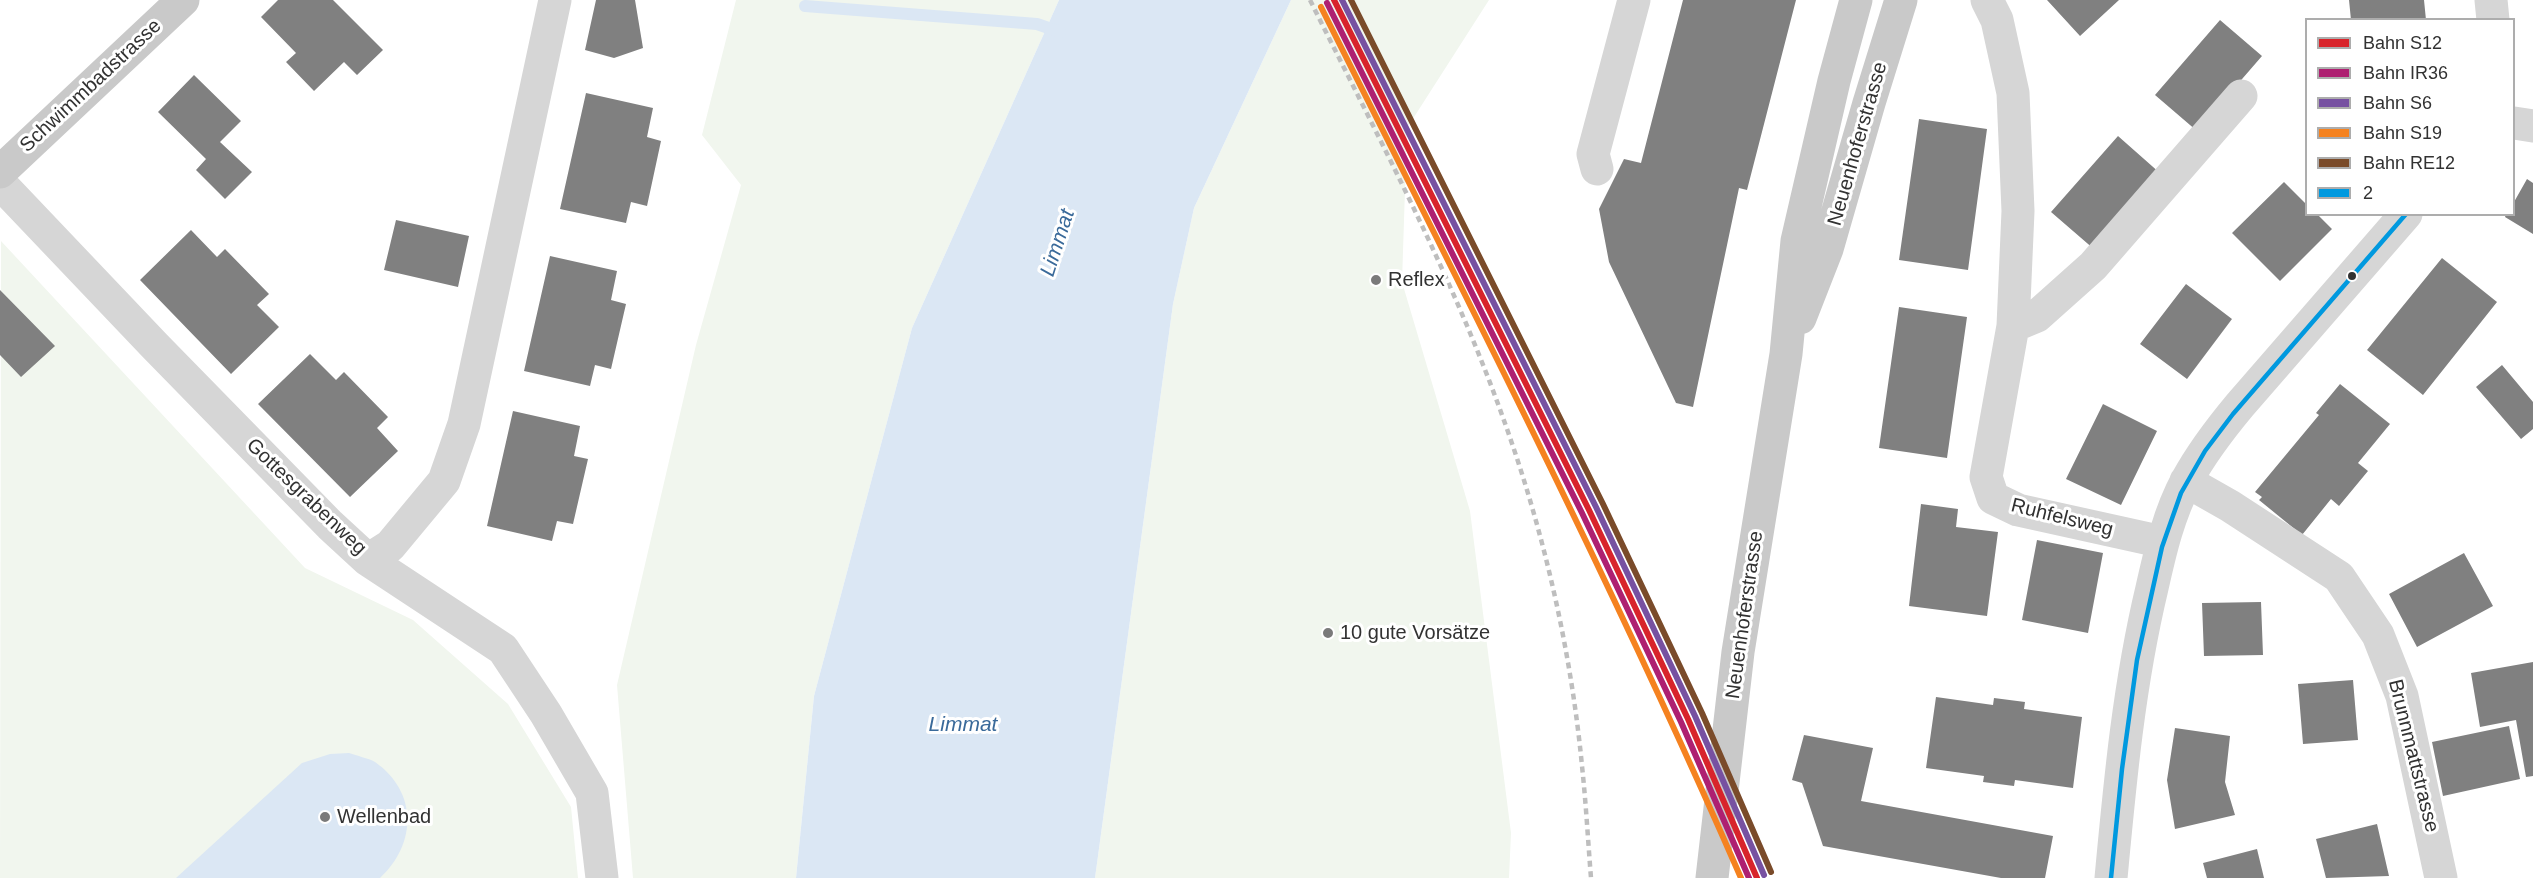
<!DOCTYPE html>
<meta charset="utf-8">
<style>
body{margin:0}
#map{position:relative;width:2533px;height:878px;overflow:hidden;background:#fff;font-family:Arial,sans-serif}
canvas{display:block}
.legend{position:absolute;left:2305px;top:18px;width:210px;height:198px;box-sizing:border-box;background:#fff;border:2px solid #adadad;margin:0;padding:8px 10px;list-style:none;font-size:18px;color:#323232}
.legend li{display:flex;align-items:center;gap:12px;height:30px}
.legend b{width:30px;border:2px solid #adadad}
</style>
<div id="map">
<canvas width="2533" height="878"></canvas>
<ul class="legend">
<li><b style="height:8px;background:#d8242b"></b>Bahn S12</li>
<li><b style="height:8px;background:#ae2071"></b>Bahn IR36</li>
<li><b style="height:8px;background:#7751a1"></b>Bahn S6</li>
<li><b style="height:8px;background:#f58220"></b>Bahn S19</li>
<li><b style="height:8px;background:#7a4b2a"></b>Bahn RE12</li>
<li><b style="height:8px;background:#0099df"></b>2</li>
</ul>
</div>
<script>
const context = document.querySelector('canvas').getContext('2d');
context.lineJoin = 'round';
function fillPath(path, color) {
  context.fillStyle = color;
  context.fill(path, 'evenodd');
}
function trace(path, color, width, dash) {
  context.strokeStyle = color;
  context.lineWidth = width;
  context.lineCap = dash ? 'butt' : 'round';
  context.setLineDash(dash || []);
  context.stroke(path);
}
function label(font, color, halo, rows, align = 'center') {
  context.font = font + ' Arial,sans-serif';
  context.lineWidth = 6;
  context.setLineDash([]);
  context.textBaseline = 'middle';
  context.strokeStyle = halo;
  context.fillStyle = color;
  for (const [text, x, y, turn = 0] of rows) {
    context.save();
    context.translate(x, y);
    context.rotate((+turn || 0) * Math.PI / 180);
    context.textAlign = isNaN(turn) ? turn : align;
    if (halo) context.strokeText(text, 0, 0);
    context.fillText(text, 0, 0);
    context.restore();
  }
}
fillPath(new Path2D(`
 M736 0H1059L912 328 814 696 796 878H633L617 685 696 345 741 185 702 135Z
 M1291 0H1489L1407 128 1402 282 1470 511 1511 833 1509 878H1095L1173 304 1194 208Z
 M1 241 305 568 413 620 508 704 571 807 578 878H0Z`), '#f1f6ee');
fillPath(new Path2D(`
 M1059 0H1291L1194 208 1173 304 1095 878H796L814 696 912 328Z
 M349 753C357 756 368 758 375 762 418 792 417 844 380 878H176L302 763 330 754Z`), '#dbe7f4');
trace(new Path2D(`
 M805 6 1037 24 1060 32`), '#dbe7f4', 12);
fillPath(new Path2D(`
 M278 0H333L383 50 357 75 344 62 314 91 286 62 296 53 261 17Z
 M596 0H635L643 48 614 58 585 50Z
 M1683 0H1796L1747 190 1739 188 1693 407 1676 403 1609 262 1599 209 1624 159 1641 163Z
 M2047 0H2119L2080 36Z
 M2349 0H2424L2426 20H2351Z
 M2220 20 2262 56 2197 131 2155 95Z
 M194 75 241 121 220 142 252 172 225 199 196 170 206 159 158 112Z
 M586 93 653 108 647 137 661 141 647 206 631 202 626 223 560 209Z
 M1919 119 1987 129 1968 270 1899 260Z
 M2118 136 2161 174 2095 250 2051 212Z
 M2527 179 2533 183V234L2505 217 2506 214H2514V202Z
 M2284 182 2306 204V214H2317L2332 229 2280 281 2232 233Z
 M396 220 469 236 458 287 384 270Z
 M191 230 217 257 225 249 269 294 257 305 279 327 231 374 140 280Z
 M550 256 617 271 611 300 626 304 611 369 595 365 590 386 524 371Z
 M2442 258 2497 302 2423 395 2367 350Z
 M2186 284 2232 319 2187 379 2140 344Z
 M0 290 55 346 21 377 0 355Z
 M1899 307 1967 317 1947 458 1879 448Z
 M310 354 336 380 344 372 388 417 377 428 398 451 350 497 258 404Z
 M2502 365 2533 402V429L2521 439 2476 387Z
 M2340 384 2390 424 2358 463 2368 471 2339 506 2331 499 2302 535 2259 500 2262 497 2255 492 2319 415 2316 413Z
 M2103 404 2157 431 2121 505 2066 479Z
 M513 411 580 426 574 456 588 459 573 524 557 521 552 541 487 526Z
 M1921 504 1958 509 1956 527 1998 532 1987 616 1909 606Z
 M2037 540 2103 553 2088 633 2022 620Z
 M2464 553 2493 606 2417 647 2389 594Z
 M2261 602 2263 655 2204 656 2202 603Z
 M2533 662V776L2526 777 2516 720 2480 727 2471 673Z
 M2353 680 2358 740 2303 744 2298 684Z
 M1936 697 1993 705 1994 698 2025 702 2024 709 2082 717 2073 788 2015 780 2014 786 1983 782 1984 776 1926 768Z
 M2509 726 2520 779 2443 796 2432 742Z
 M2175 728 2230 736 2225 782 2235 815 2175 829 2167 780Z
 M1804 735 1873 748 1861 801 2053 836 2045 878H2001L1823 846 1802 783 1792 780Z
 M2377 824 2389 876 2326 878 2316 839Z
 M2257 849 2264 878H2207L2203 863Z`), '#808080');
trace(new Path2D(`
 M1987 0 1997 20 2013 93 2018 211 2013 326 1986 477 1993 498 2018 510 2163 542
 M2491 0 2493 20
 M2514 123 2533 126
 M1597 169 1593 154 1634 0
 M0 183 155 346 330 525 368 560 503 649 546 714 592 793 602 878
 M2013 326 2037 316 2093 266 2241 96
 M2186 481 2230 506 2339 577 2378 635 2402 696 2441 878
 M368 560 390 546 444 481 464 424 555 0
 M2111 878C2120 781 2129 684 2152 588 2160 552 2169 513 2187 480 2201 454 2220 429 2240 405L2406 214`), '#d6d6d6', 33);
trace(new Path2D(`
 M0 172 183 0
 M1800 318 1827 249 1869 103 1901 0
 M1712 878 1738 652 1786 354 1797 241 1834 81 1856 0`), '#c9c9c9', 33);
trace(new Path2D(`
 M1310 0C1380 141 1455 280 1507 429 1545 537 1571 652 1582 766 1586 803 1588 841 1591 878`), '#bebebe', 4.5, [6, 4.5]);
trace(new Path2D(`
 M2111 878 2122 769 2137 660 2162 547 2181 493 2205 451 2233 414 2406 214`), '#0099df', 4.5);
trace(new Path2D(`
 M1334 0 1589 510 1688 719 1757 878`), '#d8242b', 6);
trace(new Path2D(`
 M1327 3 1582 513 1681 722 1749 878`), '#ae2071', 6);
trace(new Path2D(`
 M1342 0 1596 507 1695 716 1764 875`), '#7751a1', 6);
trace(new Path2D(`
 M1321 7C1465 295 1612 582 1741 878`), '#f58220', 6);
trace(new Path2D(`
 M1351 0 1603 504 1702 713 1771 872`), '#7a4b2a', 6);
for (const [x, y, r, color] of [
 [2352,276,5,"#323232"],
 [1376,280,6,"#7a7a7a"],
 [1328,633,6,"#7a7a7a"],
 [325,817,6,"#7a7a7a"]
]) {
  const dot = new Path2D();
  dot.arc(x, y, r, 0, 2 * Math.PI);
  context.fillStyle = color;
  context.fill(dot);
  trace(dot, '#fff', 2);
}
label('20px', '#323232', '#fff', [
 ["Schwimmbadstrasse",91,86,-43],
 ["Neuenhoferstrasse",1858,144,-74],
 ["Gottesgrabenweg",306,497,44],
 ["Ruhfelsweg",2062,518,14],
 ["Neuenhoferstrasse",1745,615,-82],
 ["Brunnmattstrasse",2413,756,76]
]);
label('20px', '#323232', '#fff', [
 ["Reflex",1388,280],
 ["10 gute Vorsätze",1340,633],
 ["Wellenbad",337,817]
], 'left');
label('italic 21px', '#3a6a9a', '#fff', [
 ["Limmat",1058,243,-72],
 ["Limmat",963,725]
]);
</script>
